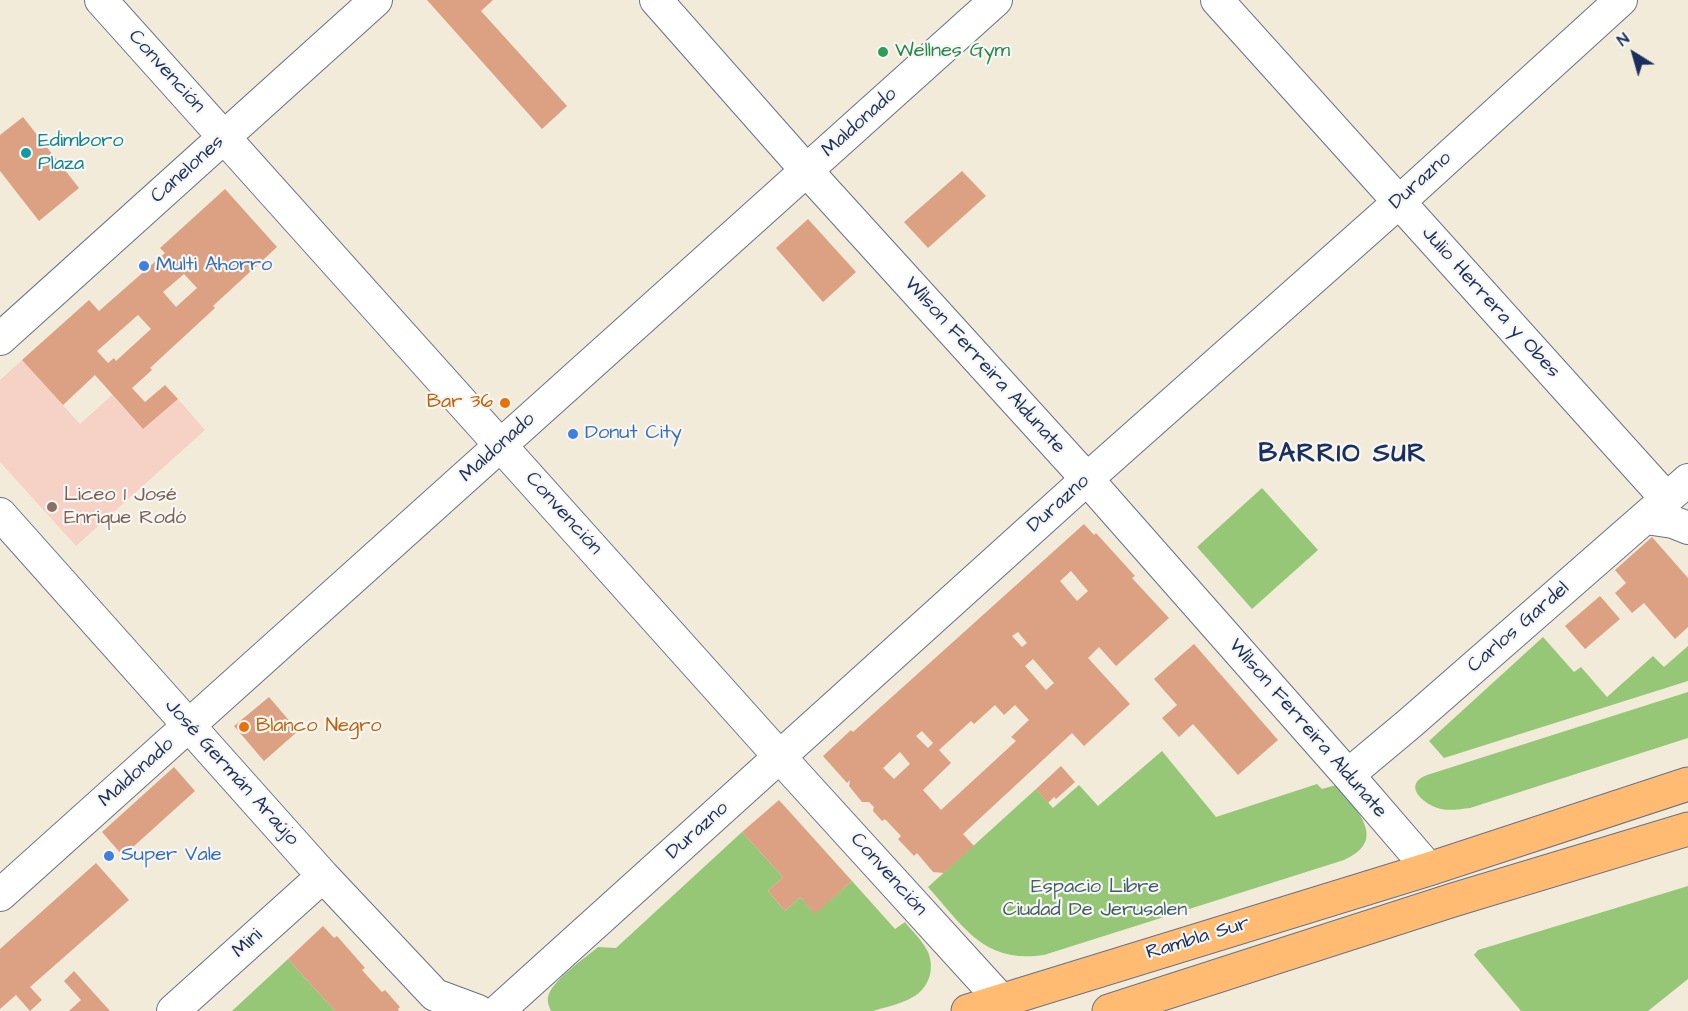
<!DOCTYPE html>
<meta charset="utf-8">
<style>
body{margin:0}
#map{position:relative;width:1688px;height:1011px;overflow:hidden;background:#f3ebd9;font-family:"Architects Daughter",sans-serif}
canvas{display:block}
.north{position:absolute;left:1604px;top:24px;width:60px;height:60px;-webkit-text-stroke:4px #f6f6f2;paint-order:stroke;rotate:323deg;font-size:16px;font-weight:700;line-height:24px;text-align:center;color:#1b2f5e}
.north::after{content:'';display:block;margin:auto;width:21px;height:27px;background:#1b2f5e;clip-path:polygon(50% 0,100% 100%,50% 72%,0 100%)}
</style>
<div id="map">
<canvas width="1688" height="1011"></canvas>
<div class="north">N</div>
</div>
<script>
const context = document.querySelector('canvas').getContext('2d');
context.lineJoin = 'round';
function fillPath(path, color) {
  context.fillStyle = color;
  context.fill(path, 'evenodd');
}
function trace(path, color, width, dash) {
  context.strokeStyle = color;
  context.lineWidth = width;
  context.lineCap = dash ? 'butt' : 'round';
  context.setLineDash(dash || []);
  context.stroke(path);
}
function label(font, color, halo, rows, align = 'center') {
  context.font = font + ' "Architects Daughter",sans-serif';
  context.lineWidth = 4.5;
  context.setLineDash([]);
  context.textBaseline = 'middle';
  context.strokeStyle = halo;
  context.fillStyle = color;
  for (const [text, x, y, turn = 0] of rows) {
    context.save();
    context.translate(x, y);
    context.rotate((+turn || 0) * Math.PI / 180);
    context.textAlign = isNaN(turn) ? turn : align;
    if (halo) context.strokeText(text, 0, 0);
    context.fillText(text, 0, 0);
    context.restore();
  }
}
fillPath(new Path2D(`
 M22 360 80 424 112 395 143 429 178 399 205 430 76 546 0 462V380Z`), '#f6d1c5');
fillPath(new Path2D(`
 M1262 488 1318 550 1252 609 1197 547Z
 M1543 637 1574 672 1581 667 1607 697 1653 656 1664 667 1688 646V681L1444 758 1429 741Z
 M1688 692V738L1470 808C1461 809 1450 811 1441 809 1424 805 1401 785 1427 775Z
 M1162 751 1216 817 1317 784 1322 789 1336 785C1355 808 1390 840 1344 860L1044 955C984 964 964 927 928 887L1036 789 1053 808 1079 785 1098 806Z
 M742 832 783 877 768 891 785 911 800 897 815 913 852 881 895 929 905 922C912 931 923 941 928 952 935 969 929 988 913 997 901 1004 886 1007 873 1011H551C549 1006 547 1002 548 997 551 981 585 958 598 947L616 948Z
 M1688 886V979L1648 1011H1521L1474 955 1478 950Z
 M288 959 335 1011H232Z`), '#95c777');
fillPath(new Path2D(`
 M427 0H493L481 11 567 106 542 129Z
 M23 117 79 188 39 221 0 171V135Z
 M962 171 986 196 928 248 904 222Z
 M225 189 277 247 213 306 215 308 150 368 152 370 132 388 145 402 165 385 178 399 143 429 95 375 63 405 22 360 89 300 99 311 165 253 160 248ZM184 274 197 288 176 307 163 292ZM138 315 151 329 116 361 114 358 108 363 97 351Z
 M808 219 856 272 823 302 776 248Z
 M1084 524 1094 535 1096 533 1135 576 1132 578 1169 618 1116 666 1099 647 1088 658 1130 704 1084 746 1072 733 963 834 974 846 944 873 933 872 917 853 914 856 898 839 901 836 885 819 882 821 873 811 874 807 869 802H862L849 786 850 780 847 783 823 756 851 730 853 732ZM1071 571 1088 591 1077 601 1060 581ZM1018 632 1027 643 1022 647 1012 636ZM1033 659 1054 683 1046 690 1025 666ZM995 705 1004 715 1015 705 1029 720 1011 737 1016 741 941 810 923 790 951 763 939 750 971 721 974 724ZM922 731 933 743 928 748 916 736ZM900 752 910 764 894 779 883 768Z
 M1652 537 1688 578V627L1675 639 1644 603 1632 613 1615 593 1626 583 1615 570Z
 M1600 596 1620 619 1585 649 1565 626Z
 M1194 644 1278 740 1238 775 1193 724 1179 737 1162 718 1177 705 1154 679Z
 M269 697 298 731 264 761 234 726Z
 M1061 766 1075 782 1056 799 1054 797 1048 803 1036 789Z
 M174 767 195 791 123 856 102 832Z
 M779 800 852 881 815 914 800 897 785 911 768 891 783 877 742 832Z
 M96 863 129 900 30 987 42 1000 30 1011 16 995 0 1009V949Z
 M323 926 334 938 337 936 365 968 362 970 382 992 385 990 400 1007 398 1009 399 1011H335L288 959Z
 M74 971 110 1011H69L81 1000 64 981Z`), '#dba182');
const minor = new Path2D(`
 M101 0 797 776 1001 1000
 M656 0 807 171 1087 479 1348 775 1429 869
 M1217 0 1666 498
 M0 339 376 0
 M0 514 323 876 435 995 478 1011
 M1646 518 1673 522 1688 528
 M1348 775 1409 724 1688 480
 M0 895 996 0
 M173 1011 323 876
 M498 1011 1087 479 1399 202 1621 0`);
const major = new Path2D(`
 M968 1011 1429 869 1688 784
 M1109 1011 1453 900 1688 829`);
trace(minor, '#677189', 34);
trace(major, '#677189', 35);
trace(minor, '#fff', 32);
trace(major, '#ffbb71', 33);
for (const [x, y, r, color] of [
 [883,52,6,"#2e9e5b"],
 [26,153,6,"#0f9aa8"],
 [144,266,6,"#3f7fe0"],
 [505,403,6,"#e8710a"],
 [573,434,6,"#3f7fe0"],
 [52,507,6,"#8d6e63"],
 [244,727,6,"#e8710a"],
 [109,856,6,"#3f7fe0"]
]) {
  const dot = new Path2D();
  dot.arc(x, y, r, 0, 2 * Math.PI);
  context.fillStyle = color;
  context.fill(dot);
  trace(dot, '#f6f6f2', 2);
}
label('20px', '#27864d', '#f6f6f2', [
 ["Wellnes Gym",895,52]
], 'left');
label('20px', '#1b2f5e', '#f6f6f2', [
 ["Convención",166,72,48],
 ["Maldonado",860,123,-42],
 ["Canelones",188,170,-42],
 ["Durazno",1421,181,-42],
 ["Julio Herrera y Obes",1490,303,48],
 ["Wilson Ferreira Aldunate",984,366,48],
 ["Maldonado",498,448,-42],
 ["Durazno",1059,504,-42],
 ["Convención",563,514,48],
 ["Carlos Gardel",1519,628,-41],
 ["Wilson Ferreira Aldunate",1307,729,49],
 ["Maldonado",137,773,-42],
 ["José Germán Araújo",231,773,48],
 ["Durazno",698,831,-42],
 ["Convención",888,875,48],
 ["Rambla Sur",1198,939,-17],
 ["Mini",248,944,-42]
]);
label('20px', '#0d838f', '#f6f6f2', [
 ["Edimboro",38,142],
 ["Plaza",38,165]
], 'left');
label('20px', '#366cbe', '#f6f6f2', [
 ["Multi Ahorro",156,266],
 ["Donut City",585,434],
 ["Super Vale",121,856]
], 'left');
label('20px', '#c56008', '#f6f6f2', [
 ["Bar 36",493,403],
 ["Blanco Negro",256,727,"left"]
], 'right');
label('20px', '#785e54', '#f6f6f2', [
 ["Liceo 1 José",64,496],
 ["Enrique Rodó",64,519]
], 'left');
label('20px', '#405d66', '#f6f6f2', [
 ["Espacio Libre",1095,888],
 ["Ciudad De Jerusalen",1095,911]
]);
context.letterSpacing = '1.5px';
label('bold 26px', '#1b2f5e', '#f6f6f2', [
 ["BARRIO SUR",1343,456]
]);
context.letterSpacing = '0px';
</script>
